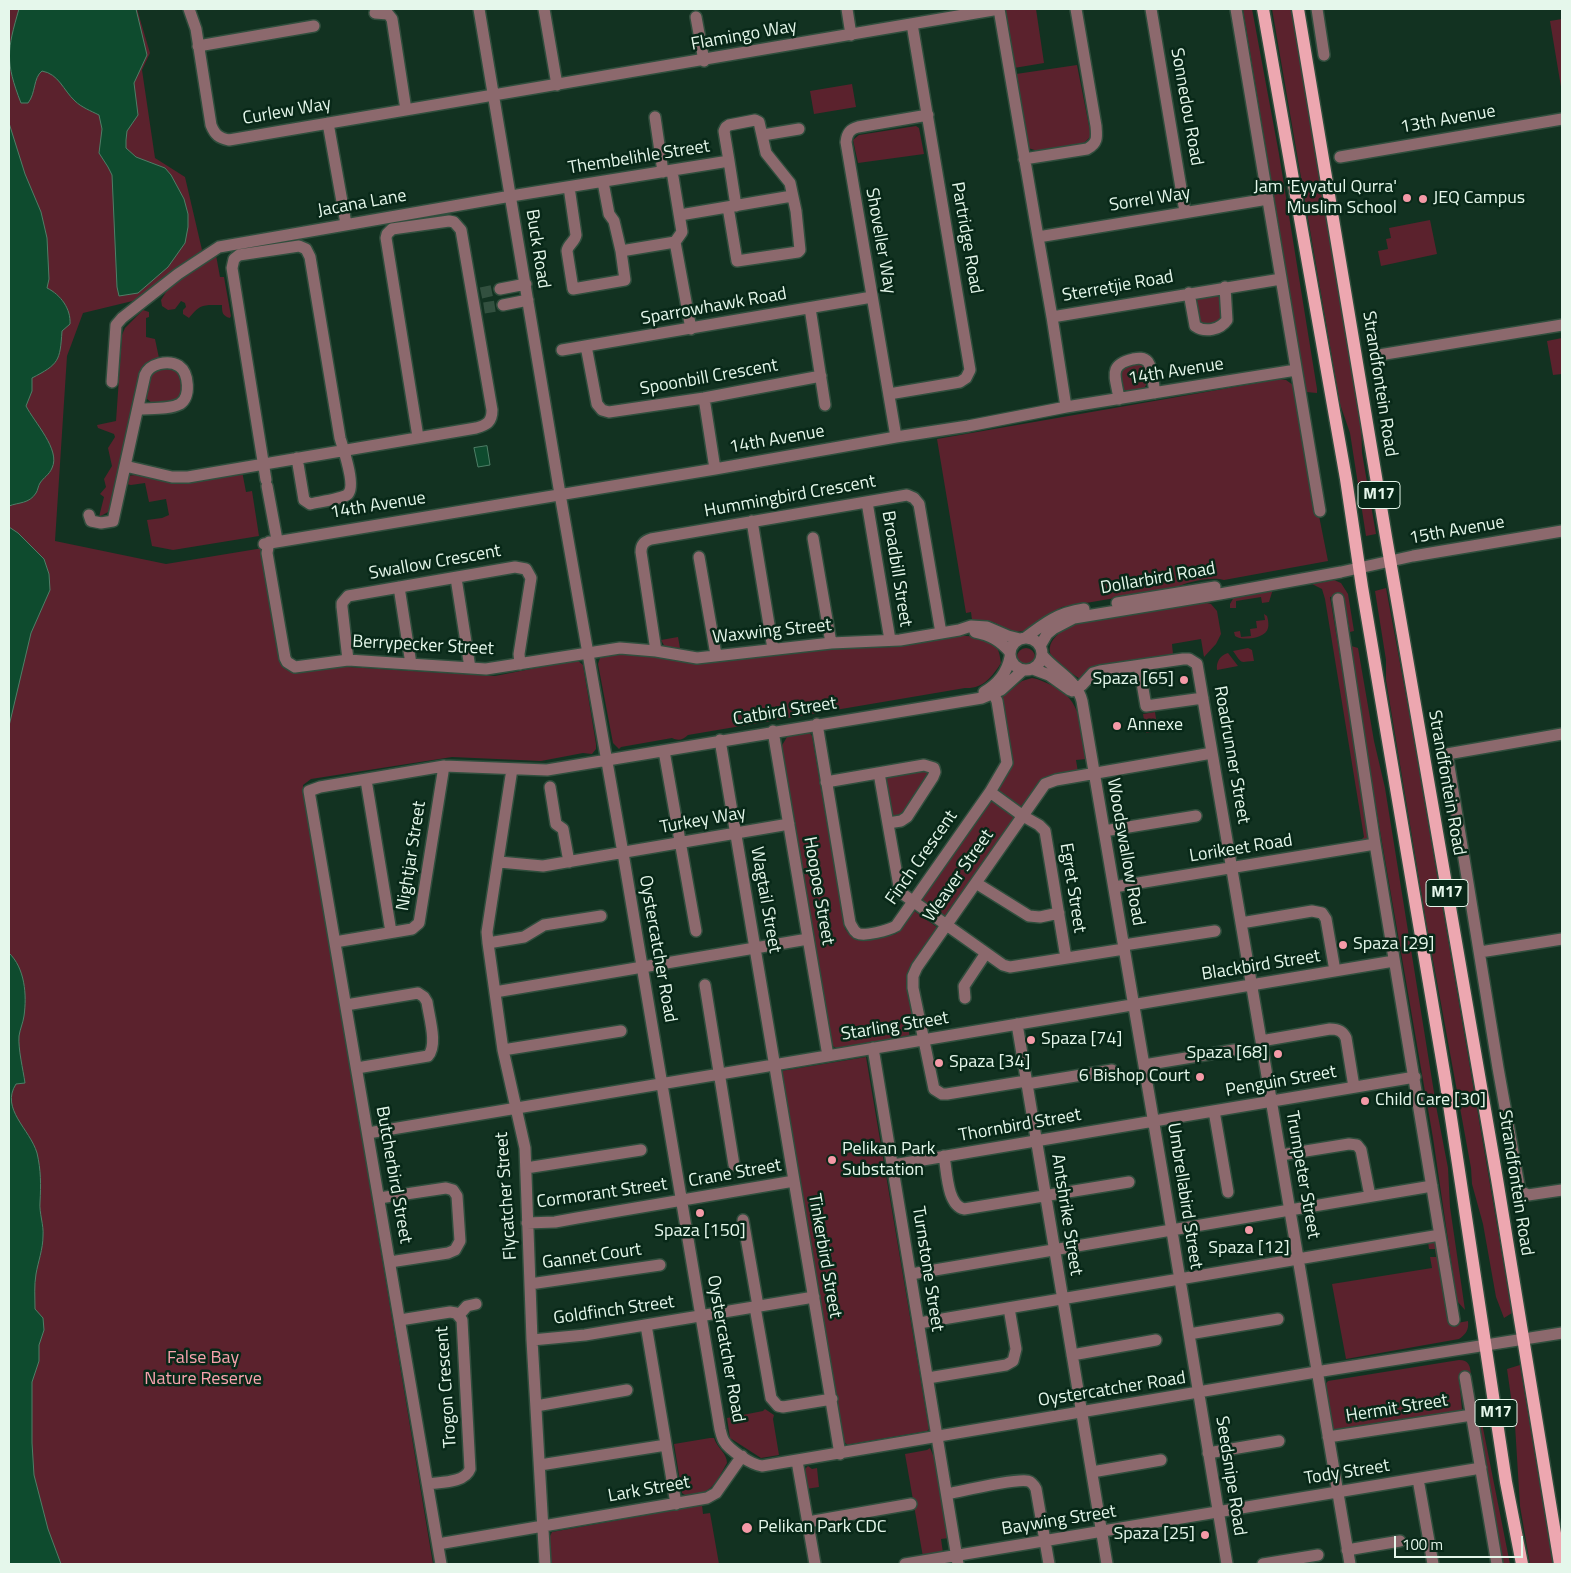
<!DOCTYPE html>
<style>
body{margin:0}
#map{position:relative;width:1571px;height:1573px;overflow:hidden;background:#123221;font-family:"Titillium Web",sans-serif}
canvas{display:block}
.frame{position:absolute;inset:0;border:10px solid #e5f7eb;pointer-events:none}
.scale{position:absolute;left:1394px;top:1536px;width:129px;height:22px;box-sizing:border-box;border:2px solid #e5f7eb;border-top:0;padding-left:6px;font-size:15px;line-height:18px;white-space:nowrap;color:#e5f7eb;-webkit-text-stroke:4px #082818;paint-order:stroke}
</style>
<div id="map">
<canvas width="1571" height="1573"></canvas>
<div class="frame"></div>
<div class="scale">100 m</div>
</div>
<script>
const context = document.querySelector('canvas').getContext('2d');
context.lineJoin = 'round';
function fillPath(path, color) {
  context.fillStyle = color;
  context.fill(path, 'evenodd');
}
function trace(path, color, width, dash) {
  context.strokeStyle = color;
  context.lineWidth = width;
  context.lineCap = dash ? 'butt' : 'round';
  context.setLineDash(dash || []);
  context.stroke(path);
}
function label(font, color, halo, rows, align = 'center') {
  context.font = font + ' "Titillium Web",sans-serif';
  context.lineWidth = 5;
  context.setLineDash([]);
  context.textBaseline = 'middle';
  context.strokeStyle = halo;
  context.fillStyle = color;
  for (const [text, x, y, turn = 0] of rows) {
    context.save();
    context.translate(x, y);
    context.rotate((+turn || 0) * Math.PI / 180);
    context.textAlign = isNaN(turn) ? turn : align;
    if (halo) context.strokeText(text, 0, 0);
    context.fillText(text, 0, 0);
    context.restore();
  }
}
fillPath(new Path2D(`
 M9 9H137L150 53 142 70 155 158 185 177 202 250 145 298 83 313 67 356 55 541 166 564 263 548 282 663 495 676 577 660 583 665 596 744V749L592 754 583 753 541 761 452 757 311 779 303 785 433 1564H9Z
 M1005 9H1036L1044 63 1014 68Z
 M1243 9H1252L1279 154 1317 389V393L1306 392Z
 M1272 9H1291L1361 420 1362 453 1376 534 1366 536 1350 433 1340 404Z
 M1562 19V93L1550 21Z
 M1077 65 1091 136 1084 143 1038 151 1028 148 1016 74Z
 M852 84 856 107 814 114 810 91Z
 M916 126 919 128 924 154 858 163 853 140 859 135Z
 M1430 220 1437 254 1381 266 1378 251 1388 249 1386 239 1391 238 1389 228Z
 M216 255 220 277H224L231 316 230 318C222 316 222 312 222 305 204 305 201 303 189 318L183 314V310L186 307 185 303 181 301 175 309 168 310 162 306 161 300 173 281Z
 M1215 294 1221 299V322L1209 325 1198 322 1194 303 1199 297Z
 M143 310 149 312V317L146 318V337L155 339 159 358 148 363 114 501 108 512 99 517 104 497 100 494 106 487 104 479 112 466 108 448 115 437 114 434 98 428 97 425 116 421 122 335 125 328Z
 M1562 338V374L1553 375 1547 341Z
 M1142 362 1145 365C1149 384 1149 395 1124 390L1121 374 1122 367Z
 M170 367 180 373 184 391 178 402 153 404 146 398 149 376 153 371Z
 M1280 379 1286 380 1293 385 1328 561 1224 580C1212 576 1185 582 1175 588L1062 607 1024 631 1014 632 993 622 972 620 971 612 966 613 937 439Z
 M242 471 246 492 252 491 259 536 173 550 152 546 147 520 162 518 169 515 166 499 149 502 145 483 131 485 126 484 128 476 135 475 175 483Z
 M1334 580 1341 583 1348 594 1354 631 1350 632 1343 595 1330 597 1370 836 1367 840 1360 841 1364 837 1325 599 1322 589 1312 584Z
 M1386 588 1410 717 1512 1313 1504 1318 1496 1297 1483 1224 1472 1184 1471 1168 1427 927 1386 680V660L1375 591Z
 M1273 589 1269 602 1262 603 1261 597 1236 601V608H1230V604L1234 597Z
 M1203 602 1211 604 1217 611 1221 634 1216 644 1204 657 1201 639 1172 644 1173 654 1096 666 1088 670 1080 679C1072 673 1061 667 1054 660 1040 643 1064 628 1077 622Z
 M1264 614 1267 616C1268 619 1269 625 1268 628 1266 639 1241 641 1235 636L1234 632 1240 631 1241 637 1251 636 1250 629 1257 628 1256 621 1265 620Z
 M958 636C968 636 986 636 994 643 999 648 1000 657 1001 663 992 677 983 689 965 688L688 735C683 740 678 741 672 738L621 747 619 749 613 743 598 664 600 658 626 653 697 663 842 648 893 647Z
 M678 637 680 648 665 647 661 640Z
 M1348 645 1358 648 1374 741 1385 788 1437 1111 1448 1168 1450 1207 1465 1310 1457 1301 1433 1138Z
 M1248 648 1252 650 1254 661C1239 662 1243 665 1233 651Z
 M1017 657a9 9 0 1 1 18 0a9 9 0 1 1-18 0Z
 M1228 653 1238 666 1217 670C1216 662 1220 655 1228 653Z
 M1032 678C1039 679 1044 682 1051 685 1083 699 1081 729 1086 759L1076 760 1078 772 1047 777 1025 805 1020 806 998 790V785L1013 765 1002 697 1022 681Z
 M1155 712 1158 731 1146 733 1143 714Z
 M809 732 812 736 845 929 853 938 861 940 896 934 913 910 938 928 907 974 914 1020 907 1021 910 1038 838 1049 831 1045 781 747 787 737Z
 M928 770 930 771 903 816 897 819 890 816 886 778 889 776Z
 M990 797 1012 813 1015 818 944 919 919 900Z
 M866 1057 929 1429 927 1431 851 1444 849 1446 843 1441 781 1071Z
 M1428 1242H1434L1437 1244 1452 1324 1468 1321C1469 1330 1466 1334 1459 1339L1346 1359 1332 1284 1432 1268 1430 1257H1436L1435 1249H1429Z
 M1459 1360C1469 1360 1470 1366 1471 1374L1459 1376 1462 1410 1337 1432 1331 1428 1324 1386 1328 1381Z
 M1520 1365 1553 1564H1530L1520 1506 1515 1425 1507 1369Z
 M765 1409 774 1415 773 1419 779 1455 761 1458 730 1438 727 1418 763 1411Z
 M1478 1418H1481L1510 1564H1503Z
 M710 1438H714C717 1448 727 1453 727 1463 715 1484 713 1492 688 1497L682 1493 674 1444Z
 M930 1448 933 1455H936L949 1538 941 1539 943 1553 923 1557 905 1454 927 1450Z
 M808 1466 812 1469 817 1468 819 1487 806 1489 805 1469Z
 M702 1505 703 1514 710 1513 719 1564H551L549 1538 552 1532Z`), '#5b222d');
const water = new Path2D(`
 M19 9H136L147 55 134 83 138 115 127 131 126 140V148L136 157 165 168 171 175 184 199 188 214V227L185 243 168 267 138 293 119 296 117 287 112 175 108 167 99 153 102 129 99 115C91 111 81 107 75 101 63 90 59 74 42 71 33 78 36 93 28 103H21C5 62 7 50 19 9Z
 M9 123 25 174 41 212 47 238 49 279 47 288C61 295 71 309 70 324L62 331C60 361 59 364 32 378V391L26 406C34 422 61 450 52 468 49 475 44 477 40 483 38 486 38 490 36 493 29 504 19 502 9 506Z
 M487 446 490 465 478 467 474 448Z
 M9 527 18 533 44 559 49 574 50 590 31 633 9 726Z
 M9 953C25 968 27 995 24 1016 23 1023 20 1029 19 1036 18 1049 23 1069 25 1083L16 1084C0 1109 30 1129 37 1153 41 1170 41 1185 40 1202 39 1213 44 1225 43 1236 43 1249 38 1262 36 1274 34 1285 35 1297 35 1309L43 1318 44 1330 39 1345V1361L32 1382V1443L34 1475 48 1529 61 1564H9Z`);
fillPath(water, '#0e4b2e');
trace(water, '#4e7f67', 1);
trace(new Path2D(`
 M481 293 500 289
 M484 308 503 305`), '#32503f', 11, [11, 5.5]);
const minor = new Path2D(`
 M189 9 196 29 211 125C215 135 219 138 229 140L999 9
 M479 9 560 494 623 853 720 1429C721 1433 722 1438 724 1441 729 1450 752 1465 762 1466L1316 1372 1562 1333
 M544 9 557 85
 M847 9 851 35
 M999 9 1038 237 1268 199
 M1151 9 1185 212
 M1236 9 1320 511
 M1317 9 1324 55
 M375 13 388 14 392 19 406 110
 M696 17 704 61
 M198 46 314 26
 M655 117 663 172
 M328 123 346 224
 M763 135 799 129
 M1340 157 1562 119
 M1024 159 1087 149C1098 143 1097 137 1096 126L1076 9
 M569 187 576 235C575 242 568 244 567 251L573 289 625 280 621 251 614 221 609 214 603 182
 M728 207 737 261 798 252 800 250 796 211 790 183 766 153 759 122 755 120 729 125 726 127 724 131 729 161
 M680 215 792 196
 M1038 237 1052 317
 M675 242 691 329
 M621 251 675 242 682 232 672 171
 M500 289 526 284
 M1189 293 1195 326C1205 333 1220 330 1227 320L1225 287
 M503 305 528 300
 M810 308 825 405
 M586 346 597 404 602 410 609 412 704 398 821 376
 M562 350 872 297
 M1379 355 1562 325
 M112 382 116 325 122 318 178 274 219 247 511 196 729 161 736 206
 M889 394 960 382 966 378 970 370 912 24
 M704 398 715 469
 M1119 399C1116 377 1107 365 1133 359 1138 358 1144 357 1148 362 1153 369 1153 384 1155 393
 M1066 407 1052 317 1281 279
 M138 409C150 408 169 410 180 404 191 397 189 373 179 366 168 359 149 364 145 375L125 466 172 477H188L476 428C487 425 492 422 492 410L461 230 454 222 449 221 392 229 387 234 386 238 418 437
 M896 437 846 142C847 133 850 129 858 127L928 115
 M266 480 232 268 234 259 239 255 299 246 306 249 310 257 340 438C343 448 356 486 348 494 343 499 318 502 310 504L304 500 297 458
 M267 486 277 540
 M867 502 890 640
 M89 515 91 521 101 523 113 521 125 466
 M752 521 773 649
 M813 538 831 643
 M269 542 267 553 285 658 287 662 295 667 348 660 486 669 620 648 656 651 697 658 831 643 900 640 959 630 971 626 987 627 1008 636 1020 639
 M264 544 715 469 896 437 968 426 1066 407 1296 370
 M699 557 716 655
 M456 578 470 668
 M399 587 411 664
 M1338 599 1375 844 1454 1320
 M1117 603 1215 587
 M975 632C991 635 1000 641 1010 652
 M1010 654a16 16 0 1 1 32 0a16 16 0 1 1-32 0Z
 M1025 638C1046 622 1058 613 1084 609
 M1040 646 1047 634 1053 629 1074 618 1220 594 1341 572 1413 556 1562 531
 M656 651 641 552C641 545 644 541 651 539L907 495 914 498 919 504 941 633
 M1042 655C1055 671 1077 680 1082 701L1163 1177 1227 1564
 M348 660 342 607V603L348 596 515 567 526 569 531 578 519 654 520 664
 M1139 666 1146 706 1203 698
 M1033 669 1049 675 1070 690
 M1072 691 1082 685 1093 673 1100 671 1183 659H1189L1197 664 1350 1564
 M984 692C998 684 1007 673 1010 657
 M817 724 850 923C852 926 853 930 857 933 864 937 889 930 896 926L990 792 1007 763 997 701 991 689
 M773 731 828 1056
 M1562 734 1447 754 1498 1068 1520 1191 1528 1195 1562 1190
 M720 740 840 1454
 M664 751 696 931
 M512 769 487 932 488 943 503 1050 525 1148 532 1340 545 1564
 M879 773 900 892 1003 965 1010 967 1124 949
 M366 780 391 932
 M826 782 924 765 934 768 935 772 933 777 907 817 901 821 888 823
 M550 787 556 824 563 829 569 862
 M990 792 1023 816 1039 825 1045 831 1066 958
 M1104 831 1196 816
 M499 862 543 866 789 824
 M976 883 1029 916 1040 917 1059 913
 M1114 887 1375 844
 M1241 923 1312 911 1322 913 1326 919 1335 971
 M335 942 412 929 419 923 444 766
 M488 943 524 937 544 925 601 916
 M1124 945 1215 931
 M1480 952 1562 939
 M705 985 734 1165
 M495 992 808 939
 M965 998 964 986 986 953
 M346 1005 418 993 424 997 427 1002C429 1017 438 1045 428 1056L357 1068
 M1017 1024 1107 1564
 M1261 1041 1330 1029C1338 1029 1343 1031 1346 1038L1354 1087
 M873 1048 958 1564
 M503 1050 621 1031
 M1144 1065 1234 1050
 M1026 1081 947 1094H942L934 1089 913 988V976L917 967 1045 784 1056 780 1212 753
 M1027 1084 1112 1070
 M1214 1111 1228 1192
 M368 1133 1394 961
 M1281 1155 1349 1144 1357 1145 1361 1150 1370 1196
 M944 1156C947 1172 947 1205 964 1209L1129 1182
 M893 1165 1415 1077
 M526 1168 641 1150
 M379 1198 446 1188 453 1190 457 1196 460 1241 455 1250 448 1253 390 1262
 M743 1220 758 1306
 M527 1223 555 1222 577 1218 794 1181
 M911 1274 1432 1186
 M530 1284 660 1265
 M755 1307 771 1398 778 1406 783 1407 832 1399
 M459 1315 467 1306 476 1304
 M400 1320 450 1312 456 1313 462 1320 470 1469C465 1483 441 1482 428 1484
 M919 1323 1440 1235
 M646 1325 676 1504
 M1189 1334 1278 1319
 M532 1340 585 1335 814 1297
 M1072 1355 1156 1340
 M1465 1377 1497 1564
 M928 1378 1006 1365 1013 1361 1016 1349 1009 1308
 M536 1406 627 1390
 M1328 1437 1472 1415
 M1208 1453 1279 1441
 M797 1461 815 1564
 M540 1465 666 1445
 M1092 1472 1161 1460
 M1418 1479 1433 1564
 M947 1494C962 1491 1016 1478 1028 1481 1032 1482 1034 1485 1036 1489L1049 1564
 M808 1522 911 1504
 M438 1544 707 1498 716 1493 742 1456
 M1347 1550 1400 1541
 M441 1564 309 791 320 787 444 766 547 770 982 698 1001 690 1023 670
 M905 1564 1481 1468
 M1263 1564 1318 1555`);
const major = new Path2D(`
 M1263 9 1346 479 1362 587 1445 1078 1506 1482 1522 1564
 M1298 9 1386 537 1497 1179 1560 1564`);
trace(minor, '#304e3d', 14);
trace(major, '#304e3d', 15);
trace(minor, '#8c696d', 11);
trace(major, '#eda7b0', 12);
for (const [x, y, r, color] of [
 [1407,198,5,"#f49aa7"],
 [1423,199,5,"#f49aa7"],
 [1184,680,5,"#f49aa7"],
 [1117,726,5,"#f49aa7"],
 [1343,945,5,"#f49aa7"],
 [1031,1040,5,"#f49aa7"],
 [1278,1054,5,"#f49aa7"],
 [939,1063,5,"#f49aa7"],
 [1200,1077,5,"#f49aa7"],
 [1365,1101,5,"#f49aa7"],
 [832,1160,5,"#f49aa7"],
 [700,1213,5,"#f49aa7"],
 [1249,1230,5,"#f49aa7"],
 [747,1528,6,"#f49aa7"],
 [1205,1535,5,"#f49aa7"]
]) {
  const dot = new Path2D();
  dot.arc(x, y, r, 0, 2 * Math.PI);
  context.fillStyle = color;
  context.fill(dot);
  trace(dot, '#082818', 2);
}
for (const [x, y, w] of [
 [1379,495,42],
 [1447,893,42],
 [1496,1413,42]
]) {
  const box = new Path2D();
  box.roundRect(x - w / 2, y - 13.5, w, 27, 4);
  context.fillStyle = '#082818';
  context.fill(box);
  trace(box, '#e5f7eb', 1);
}
label('bold 16px', '#e5f7eb', null, [
 ["M17",1379,495],
 ["M17",1447,893],
 ["M17",1496,1413]
]);
label('18px', '#e5f7eb', '#082818', [
 ["Flamingo Way",744,36,-10],
 ["Sonnedou Road",1186,107,80],
 ["Curlew Way",287,112,-10],
 ["13th Avenue",1448,120,-10],
 ["Thembelihle Street",639,158,-9],
 ["Sorrel Way",1150,200,-9],
 ["Jacana Lane",362,204,-10],
 ["Partridge Road",966,238,80],
 ["Shoveller Way",880,241,80],
 ["Buck Road",537,249,81],
 ["Sterretjie Road",1118,287,-10],
 ["Sparrowhawk Road",714,307,-10],
 ["14th Avenue",1176,372,-9],
 ["Spoonbill Crescent",709,378,-10],
 ["Strandfontein Road",1379,384,81],
 ["14th Avenue",777,440,-10],
 ["Hummingbird Crescent",790,497,-10],
 ["14th Avenue",378,506,-9],
 ["15th Avenue",1457,531,-10],
 ["Swallow Crescent",435,563,-10],
 ["Broadbill Street",896,569,81],
 ["Dollarbird Road",1158,579,-10],
 ["Waxwing Street",772,632,-6],
 ["Berrypecker Street",423,646,3],
 ["Catbird Street",785,712,-9],
 ["Roadrunner Street",1231,755,80],
 ["Strandfontein Road",1446,783,80],
 ["Turkey Way",703,821,-10],
 ["Lorikeet Road",1241,849,-9],
 ["Woodswallow Road",1125,852,80],
 ["Nightjar Street",412,856,-81],
 ["Finch Crescent",922,858,-55],
 ["Weaver Street",959,876,-55],
 ["Egret Street",1072,888,81],
 ["Hoopoe Street",818,891,80],
 ["Wagtail Street",765,900,80],
 ["Oystercatcher Road",657,949,80],
 ["Blackbird Street",1261,966,-9],
 ["Starling Street",895,1027,-9],
 ["Penguin Street",1281,1082,-10],
 ["Thornbird Street",1020,1126,-10],
 ["Crane Street",735,1174,-10],
 ["Butcherbird Street",393,1175,80],
 ["Trumpeter Street",1302,1175,80],
 ["Strandfontein Road",1515,1183,81],
 ["Cormorant Street",602,1194,-8],
 ["Flycatcher Street",507,1196,-94],
 ["Umbrellabird Street",1184,1196,81],
 ["Antshrike Street",1066,1215,81],
 ["Tinkerbird Street",824,1256,80],
 ["Gannet Court",592,1257,-8],
 ["Turnstone Street",927,1269,81],
 ["Goldfinch Street",614,1311,-8],
 ["Oystercatcher Road",725,1349,80],
 ["Trogon Crescent",447,1387,-94],
 ["Oystercatcher Road",1112,1390,-9],
 ["Hermit Street",1397,1409,-9],
 ["Tody Street",1347,1473,-9],
 ["Seedsnipe Road",1230,1476,81],
 ["Lark Street",649,1490,-10],
 ["Baywing Street",1059,1521,-9]
]);
label('18px', '#e5f7eb', '#082818', [
 ["Jam 'Eyyatul Qurra'",1397,188,"right"],
 ["Muslim School",1397,209,"right"],
 ["JEQ Campus",1433,199],
 ["Spaza [65]",1174,680,"right"],
 ["Annexe",1127,726],
 ["Spaza [29]",1353,945],
 ["Spaza [74]",1041,1040],
 ["Spaza [68]",1268,1054,"right"],
 ["Spaza [34]",949,1063],
 ["6 Bishop Court",1190,1077,"right"],
 ["Child Care [30]",1375,1101],
 ["Pelikan Park",842,1150],
 ["Substation",842,1171],
 ["Spaza [150]",700,1232,"center"],
 ["Spaza [12]",1249,1249,"center"],
 ["Pelikan Park CDC",758,1528],
 ["Spaza [25]",1195,1535,"right"]
], 'left');
label('18px', '#f8a3ae', '#082818', [
 ["False Bay",203,1359],
 ["Nature Reserve",203,1380]
]);
</script>
